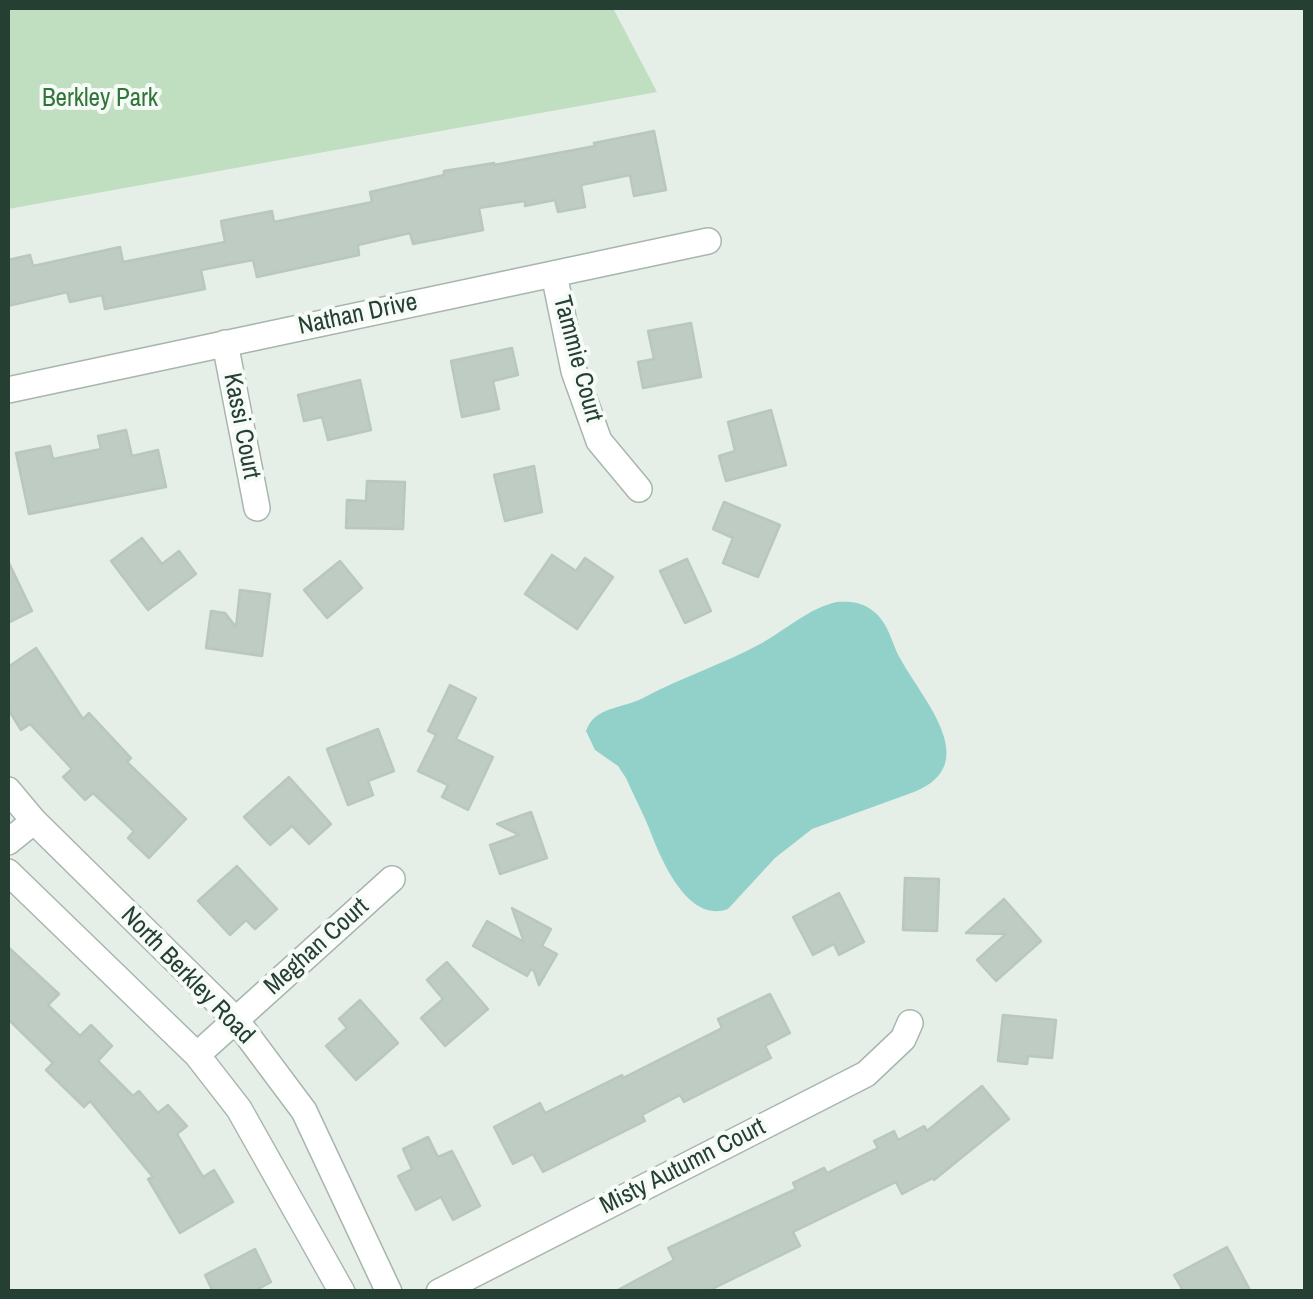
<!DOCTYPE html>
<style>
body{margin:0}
#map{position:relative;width:1313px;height:1299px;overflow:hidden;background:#e6eee8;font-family:"Archivo Narrow",sans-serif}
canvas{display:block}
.frame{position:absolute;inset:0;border:10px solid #254032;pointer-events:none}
</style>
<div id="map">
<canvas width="1313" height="1299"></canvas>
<div class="frame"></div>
</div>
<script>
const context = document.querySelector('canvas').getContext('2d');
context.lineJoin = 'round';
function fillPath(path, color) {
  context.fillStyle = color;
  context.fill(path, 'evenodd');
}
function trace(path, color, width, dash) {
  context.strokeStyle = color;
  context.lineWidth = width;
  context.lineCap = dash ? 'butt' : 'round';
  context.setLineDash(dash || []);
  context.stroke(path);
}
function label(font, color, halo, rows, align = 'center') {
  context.font = font + ' "Archivo Narrow",sans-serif';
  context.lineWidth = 8;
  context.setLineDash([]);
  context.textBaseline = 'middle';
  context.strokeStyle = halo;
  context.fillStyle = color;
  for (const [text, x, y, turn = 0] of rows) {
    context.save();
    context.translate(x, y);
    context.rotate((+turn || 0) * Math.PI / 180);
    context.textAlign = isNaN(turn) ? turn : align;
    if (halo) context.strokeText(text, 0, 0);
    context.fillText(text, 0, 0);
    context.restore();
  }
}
fillPath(new Path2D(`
 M8 8H613L657 92 8 209Z`), '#c0dec0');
fillPath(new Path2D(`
 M837 602C851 601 862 602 873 611 889 623 891 642 900 658 921 698 985 764 914 792L812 829 775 858 728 909C687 924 660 857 649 828 642 811 633 794 626 778L618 766 595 750 586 731C595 706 622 709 643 698 682 677 724 664 762 643 787 629 809 608 837 602Z`), '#91d1ca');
const building = new Path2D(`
 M654 131 666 190 634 196 630 175 581 185 585 207 558 212 555 200 525 206V201L479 208 483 230 413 244 410 233 358 245 359 255 257 277 253 260 201 270 205 289 105 309 102 295 70 302 67 292 8 306V260L30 255 33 266 120 247 123 262 225 242 221 221 272 211 274 222 372 202 370 192 444 175V171L494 163V165L595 146 594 143Z
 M691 323 701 377 643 388 638 362 654 359 648 331Z
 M512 348 518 375 493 381 499 409 462 417 451 361Z
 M360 380 371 430 328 440 322 417 304 421 298 395Z
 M771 410 786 465 726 481 719 456 735 451 728 422Z
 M126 430 132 456 158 450 166 487 29 514 16 453 50 446 53 459 101 449 98 436Z
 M534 466 542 512 505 521 494 475Z
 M367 481 405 482 403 529 346 528 347 500 366 501Z
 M724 502 780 525 758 577 723 563 733 538 713 529Z
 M142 538 162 564 179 551 196 574 148 610 111 561Z
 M552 555 576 571 585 558 613 577 577 629 525 594Z
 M687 559 711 611 685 623 660 571Z
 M8 561 32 611 8 623Z
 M340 561 362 588 327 618 304 590Z
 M240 590 270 594 262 656 206 648 211 611 225 613 236 627Z
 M36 648 83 719 89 713 131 758 127 762 186 819 149 858 128 838 134 831 93 793 85 800 63 777 72 769 30 724 21 730 8 709V667Z
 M450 685 476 698 456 739 493 757 468 810 442 797 448 785 418 771 436 735 428 731Z
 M378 729 394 771 368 781 373 795 348 805 327 749Z
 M289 777 331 824 309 844 292 826 270 845 244 817Z
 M531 812 547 858 500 874 490 845 519 835 497 824Z
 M237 866 277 909 255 929 246 920 230 935 198 901Z
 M905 878 939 879 937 931 903 930Z
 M839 893 864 942 839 955 834 944 813 955 793 917Z
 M1004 899 1041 941 996 981 977 960 1006 934 966 933Z
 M512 908 551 929 542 946 557 954 539 985 534 971 531 969 527 976 473 946 487 921 524 942Z
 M8 947 59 994 48 1005 80 1036 91 1025 112 1046 98 1061 133 1096 139 1091 158 1113 168 1105 187 1126 177 1134 203 1177 214 1170 233 1202 180 1233 148 1179 153 1177 90 1101 84 1107 46 1070 53 1063 8 1019Z
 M447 962 488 1009 445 1046 421 1018 443 999 427 980Z
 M770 994 790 1033 765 1046 771 1058 684 1102 680 1095 642 1115 645 1121 543 1172 533 1154 513 1164 494 1127 540 1103 545 1113 622 1075 623 1078 722 1028 718 1019Z
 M360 1000 398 1043 356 1080 326 1046 347 1028 339 1019Z
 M1003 1015 1056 1020 1052 1058 1028 1056 1027 1064 998 1061Z
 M982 1086 1009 1119 934 1180 933 1178 902 1194 896 1182 793 1232 800 1246 706 1292H614L674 1260 668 1248 796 1189 793 1183 824 1168 827 1173 878 1148 874 1141 894 1131 898 1140 924 1126 927 1131Z
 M428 1137 438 1157 452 1151 480 1206 453 1220 441 1197 416 1210 398 1176 412 1169 403 1149Z
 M1227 1247 1251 1292H1184L1174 1275Z
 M255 1249 271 1282 253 1292H213L205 1275Z`);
fillPath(building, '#beccc3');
trace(building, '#b8c8bd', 2.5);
const street = new Path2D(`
 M554 274 574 371 599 441 639 489
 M225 343 257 508
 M8 390 708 241
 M8 790 34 821 236 1020 304 1111 389 1292
 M8 842 34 821
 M8 872 197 1055 239 1109 342 1292
 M197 1055 392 879
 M439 1292 866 1074 903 1039 910 1023`);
trace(street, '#a8b6ae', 28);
trace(street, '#fff', 25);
label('25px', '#307638', '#f7fbf8', [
 ["Berkley Park",100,99]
]);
label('25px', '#254032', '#f7fbf8', [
 ["Nathan Drive",358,315,-12],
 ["Tammie Court",577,359,75],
 ["Kassi Court",241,426,79],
 ["Meghan Court",317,947,-42],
 ["North Berkley Road",187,976,46],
 ["Misty Autumn Court",683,1167,-27]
]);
</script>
